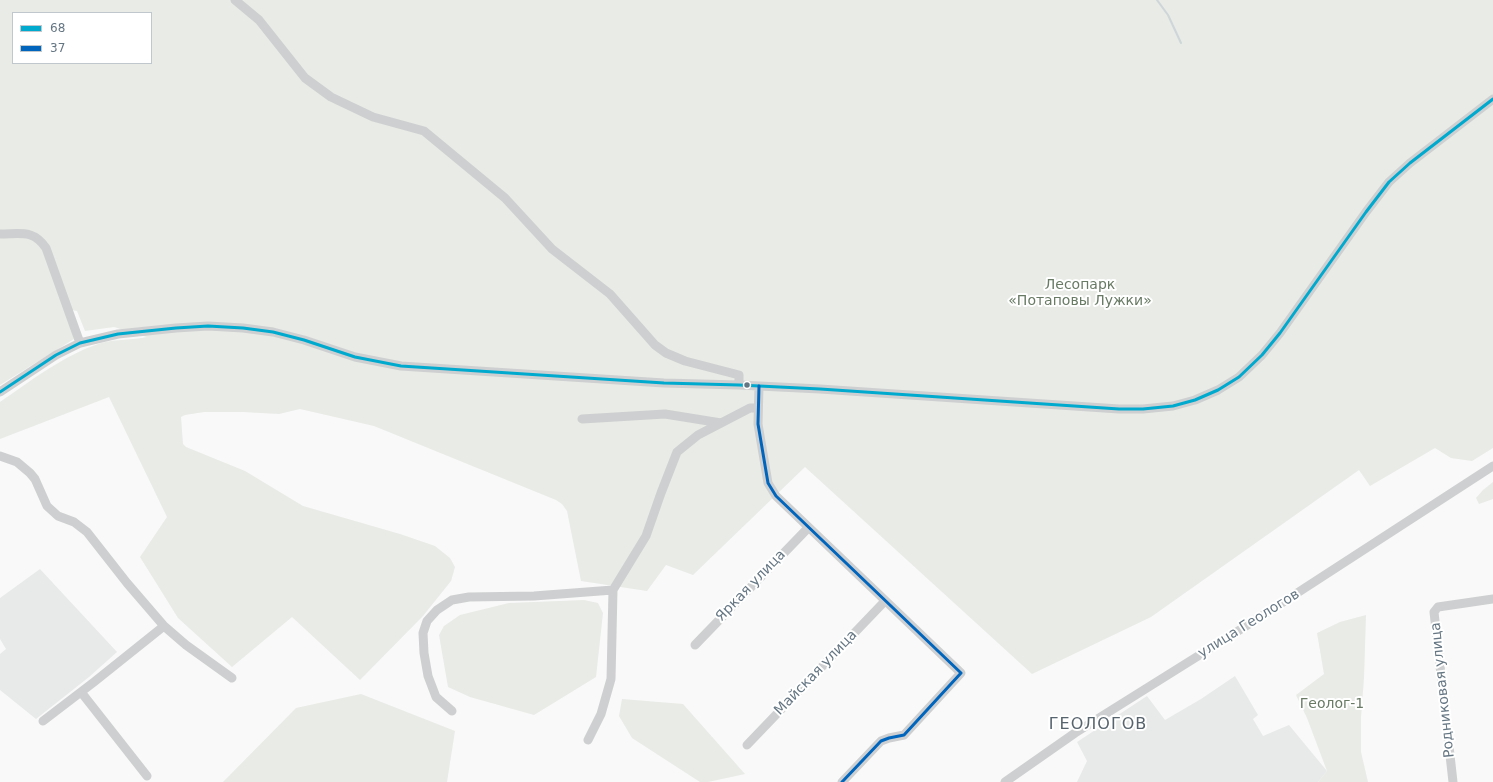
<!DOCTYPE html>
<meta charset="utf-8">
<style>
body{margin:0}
#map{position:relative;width:1493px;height:782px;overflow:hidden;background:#f9f9f9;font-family:"DejaVu Sans",sans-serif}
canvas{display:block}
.legend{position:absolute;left:12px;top:12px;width:140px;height:52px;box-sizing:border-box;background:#fff;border:1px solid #c1c8cd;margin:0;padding:5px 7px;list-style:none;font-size:12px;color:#657683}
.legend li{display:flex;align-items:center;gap:8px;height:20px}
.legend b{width:20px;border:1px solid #c1c8cd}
</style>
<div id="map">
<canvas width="1493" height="782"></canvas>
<ul class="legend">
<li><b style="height:5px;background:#00a9ce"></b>68</li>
<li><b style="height:5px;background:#0065bd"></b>37</li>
</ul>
</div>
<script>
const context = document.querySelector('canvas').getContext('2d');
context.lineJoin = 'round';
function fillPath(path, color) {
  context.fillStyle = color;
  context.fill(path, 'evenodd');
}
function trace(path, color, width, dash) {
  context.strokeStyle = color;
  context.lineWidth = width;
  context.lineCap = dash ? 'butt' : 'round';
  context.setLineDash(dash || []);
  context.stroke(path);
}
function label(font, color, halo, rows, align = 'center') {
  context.font = font + ' "DejaVu Sans",sans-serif';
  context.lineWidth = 4;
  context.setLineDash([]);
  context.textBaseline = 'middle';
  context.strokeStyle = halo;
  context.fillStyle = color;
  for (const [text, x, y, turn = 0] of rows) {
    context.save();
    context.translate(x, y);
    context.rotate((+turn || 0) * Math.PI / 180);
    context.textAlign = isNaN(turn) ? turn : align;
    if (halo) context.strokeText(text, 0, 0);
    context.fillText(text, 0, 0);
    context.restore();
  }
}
fillPath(new Path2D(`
 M40 569 117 652 89 677 36 719 0 690V654L6 649 0 639V598Z
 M1235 676 1258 715 1253 719 1263 736 1289 725 1327 771 1318 782H1077L1087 761 1077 742 1147 696 1165 720 1201 699Z`), '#e8e9e9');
fillPath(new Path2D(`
 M0 0H1493V448L1472 461 1451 458 1435 448 1370 486 1359 470 1151 617 1032 674 805 467 693 575 666 565 647 591 581 581 567 511 562 504 556 500 374 426 300 409 279 414 243 412H204L185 415 181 417 183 444 186 447 245 471 303 506 400 534 435 546 450 558 455 567 451 581 423 616 360 680 292 617 232 667 178 618 140 557 167 517 109 397 0 439V402C32 380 64 355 101 343 116 339 133 340 147 337L114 327 85 331 77 311 65 309 74 339 0 385ZM13 13H151V63H13Z
 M1493 482V499L1479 504 1476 498 1483 490Z
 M584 600 598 603 603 613 596 677 534 715 470 697 448 687 439 635 444 626 460 615 509 603Z
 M1366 615 1364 678 1361 717V752L1368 782H1318L1327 771 1307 718 1296 695 1324 674 1317 633 1340 622Z
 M361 694 455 731 447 782H223L296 708Z
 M622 699 683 704 745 774 708 782H700L632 738 619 716Z`), '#e8ebe6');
trace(new Path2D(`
 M1157 0 1168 15 1181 43`), '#ced6d9', 2);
trace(new Path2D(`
 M235 0 259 20 305 78 331 97 373 117 424 131 505 198 552 249 610 294 655 345 666 353 685 361 739 375V385
 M0 234C20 234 33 229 46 248L80 343
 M759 386 758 424 768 483 776 496 961 673 904 735 889 738 881 741 842 782
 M0 392 56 355 80 343 118 334 176 328 208 326 243 328 273 332 304 340 355 357 401 366 664 383 739 385 820 389 1119 409H1143L1173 406 1195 400 1218 390 1239 377 1262 355 1280 333 1366 212 1389 182 1410 163 1493 99
 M582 419 665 414 721 423
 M0 456 17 462 30 473 35 479 47 506 58 516 74 522 87 532 127 583 164 626 186 645 232 678
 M695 645 808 528
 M81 692 147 776
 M452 711 436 697 428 676 424 653 423 633 427 621 437 610 452 600 469 597 534 596 613 590
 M43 721 94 682 164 626
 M588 740 601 714 611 679 613 590 646 536 661 493 677 452 698 435 750 408H758
 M747 745 885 601
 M1005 782 1075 733 1254 621 1493 466
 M1453 782 1434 612 1438 607 1493 599`), '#cecfd0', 9);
trace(new Path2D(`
 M0 392 56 355 80 343 118 334 176 328 208 326 243 328 273 332 304 340 355 357 401 366 664 383 739 385 820 389 1119 409H1143L1173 406 1195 400 1218 390 1239 377 1262 355 1280 333 1366 212 1389 182 1410 163 1493 99`), '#00a9ce', 3);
trace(new Path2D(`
 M759 386 758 424 768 483 776 496 961 673 904 735 889 738 881 741 842 782`), '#0065bd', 3);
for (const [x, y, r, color] of [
 [747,385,3.5,"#657683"]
]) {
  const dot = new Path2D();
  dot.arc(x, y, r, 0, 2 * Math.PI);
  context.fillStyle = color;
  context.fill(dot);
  trace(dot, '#fff', 1.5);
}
label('14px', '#687a64', '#fff', [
 ["Лесопарк",1080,285],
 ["«Потаповы Лужки»",1080,301],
 ["Геолог-1",1332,704]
]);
label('14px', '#657683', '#fff', [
 ["Яркая улица",751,586,-46],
 ["улица Геологов",1249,624,-32],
 ["Майская улица",816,673,-46],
 ["Родниковая улица",1443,690,-96]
]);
context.letterSpacing = '1px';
label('16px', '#57646e', '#fff', [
 ["ГЕОЛОГОВ",1098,725]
]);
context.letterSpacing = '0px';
</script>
